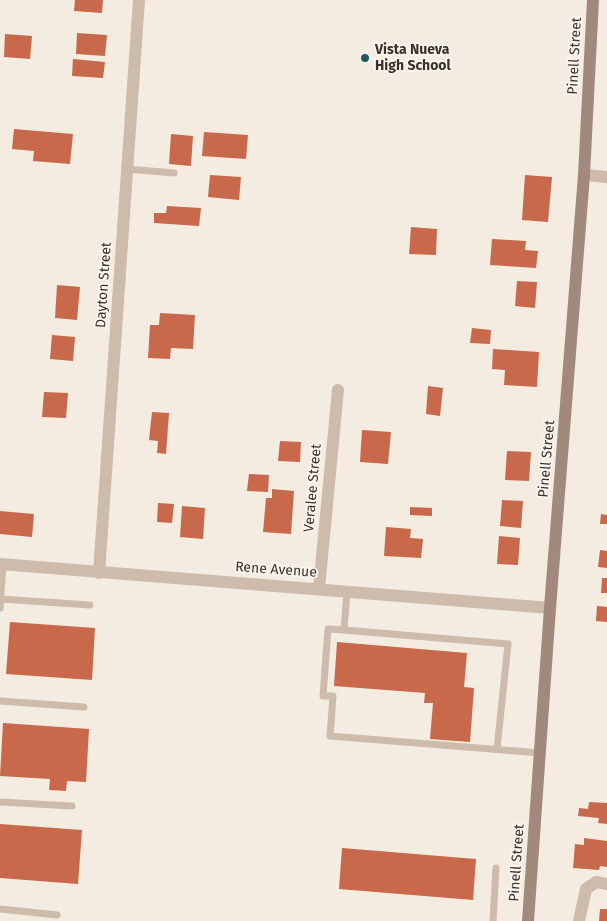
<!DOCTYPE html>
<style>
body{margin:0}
canvas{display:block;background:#f4ebe1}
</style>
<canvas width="607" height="921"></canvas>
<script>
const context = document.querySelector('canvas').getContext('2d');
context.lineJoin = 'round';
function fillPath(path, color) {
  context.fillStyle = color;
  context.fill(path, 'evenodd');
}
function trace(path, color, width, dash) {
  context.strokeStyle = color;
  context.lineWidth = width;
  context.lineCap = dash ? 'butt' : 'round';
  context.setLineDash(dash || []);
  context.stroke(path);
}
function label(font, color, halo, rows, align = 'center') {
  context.font = font + ' "Fira Sans",sans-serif';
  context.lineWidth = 4;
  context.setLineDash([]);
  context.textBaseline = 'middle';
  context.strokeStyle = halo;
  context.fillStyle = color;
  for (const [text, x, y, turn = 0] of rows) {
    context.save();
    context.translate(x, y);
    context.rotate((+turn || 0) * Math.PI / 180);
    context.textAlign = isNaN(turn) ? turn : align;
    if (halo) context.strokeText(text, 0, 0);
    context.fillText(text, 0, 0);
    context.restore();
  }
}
fillPath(new Path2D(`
 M75 0H103L102 13 74 11Z
 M77 33 107 35 105 56 76 54Z
 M5 34 32 36 30 59 4 57Z
 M73 59 105 62 103 78 72 76Z
 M14 129 73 134 70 164 33 161 34 151 12 149Z
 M204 132 248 135 246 159 202 156Z
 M171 134 193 136 191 166 169 164Z
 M210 175 241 177 239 200 208 197Z
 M525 175 552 177 548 222 522 220Z
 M167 206 201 208 199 226 154 223V213H166Z
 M411 227 437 229 436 255 409 254Z
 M492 239 526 241 525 250 538 251 536 268 490 265Z
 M517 281 537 282 535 308 515 306Z
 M57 285 80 287 77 320 55 318Z
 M160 313 195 315 193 349 171 348 170 359 148 358 150 325H159Z
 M472 328 491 330 490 344 470 343Z
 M52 335 75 337 73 361 50 359Z
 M493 349 539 352 537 387 504 385 505 370 492 369Z
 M428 386 443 388 440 416 426 414Z
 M44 392 68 393 66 418 42 417Z
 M152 412 169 413 166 454 157 453 158 441 149 440Z
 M362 430 391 432 388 464 360 462Z
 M280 441 301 442 300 462 278 461Z
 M507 451 531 452 529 481 505 480Z
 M249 474 269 475 268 492 247 491Z
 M272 489 294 491 291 534 263 532 266 498H272Z
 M502 500 523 501 521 528 500 526Z
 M158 503 174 504 172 523 157 522Z
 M182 506 205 508 203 539 180 537Z
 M410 507 432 508V516L410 515Z
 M0 511 34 514 32 537 0 534Z
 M601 514 607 515V524H600Z
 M386 527 411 529 410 538 423 539 421 558 384 556Z
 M499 536 520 538 518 565 497 564Z
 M600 550 607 551V568L598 567Z
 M602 578H607V593H601Z
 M597 606 607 607V622L596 621Z
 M10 622 95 628 92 680 6 674Z
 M337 642 467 653 464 687 474 688 470 742 430 739 433 703H424L425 693 334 686Z
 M3 723 89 729 86 782 67 781 66 791 49 790 50 779 0 776Z
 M589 802 607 803V824L598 823 599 818 578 816 579 808 588 809Z
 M0 824 82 830 78 884 0 878Z
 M584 838 607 841V867L600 866 599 870 573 868 575 844 584 845Z
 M342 848 476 859 473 900 339 889Z
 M600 909H607V921H599Z`), '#c8694b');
trace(new Path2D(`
 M127 169 174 173
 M347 591 344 630 328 629 323 696H333L330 736 540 753
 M1 599 90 605
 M0 608 3 564
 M344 630 508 644 497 749
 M0 701 84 707
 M0 802 72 806
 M0 909 57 915
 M493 921 496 868`), '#cdbbac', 7);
trace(new Path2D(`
 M584 175 607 177
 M0 564C183 580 367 592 550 608
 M99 573 139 0
 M319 588 338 390
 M579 921 586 889 596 882 607 884`), '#cdbbac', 12);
trace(new Path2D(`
 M528 921 550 608 584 175 593 0`), '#a18a7d', 12);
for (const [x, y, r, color] of [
 [365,58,5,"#1f5a5e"]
]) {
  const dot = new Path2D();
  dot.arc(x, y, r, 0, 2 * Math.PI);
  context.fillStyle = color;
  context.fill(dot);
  trace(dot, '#fbf5ee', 2);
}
label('bold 14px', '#3b302b', '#fbf5ee', [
 ["Vista Nueva",375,50],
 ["High School",375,66]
], 'left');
label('14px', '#3b302b', '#fbf5ee', [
 ["Pinell Street",575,56,-87],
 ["Dayton Street",104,285,-86],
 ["Pinell Street",547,459,-85],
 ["Veralee Street",313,488,-85],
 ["Rene Avenue",276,570,4],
 ["Pinell Street",517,863,-86]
]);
</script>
